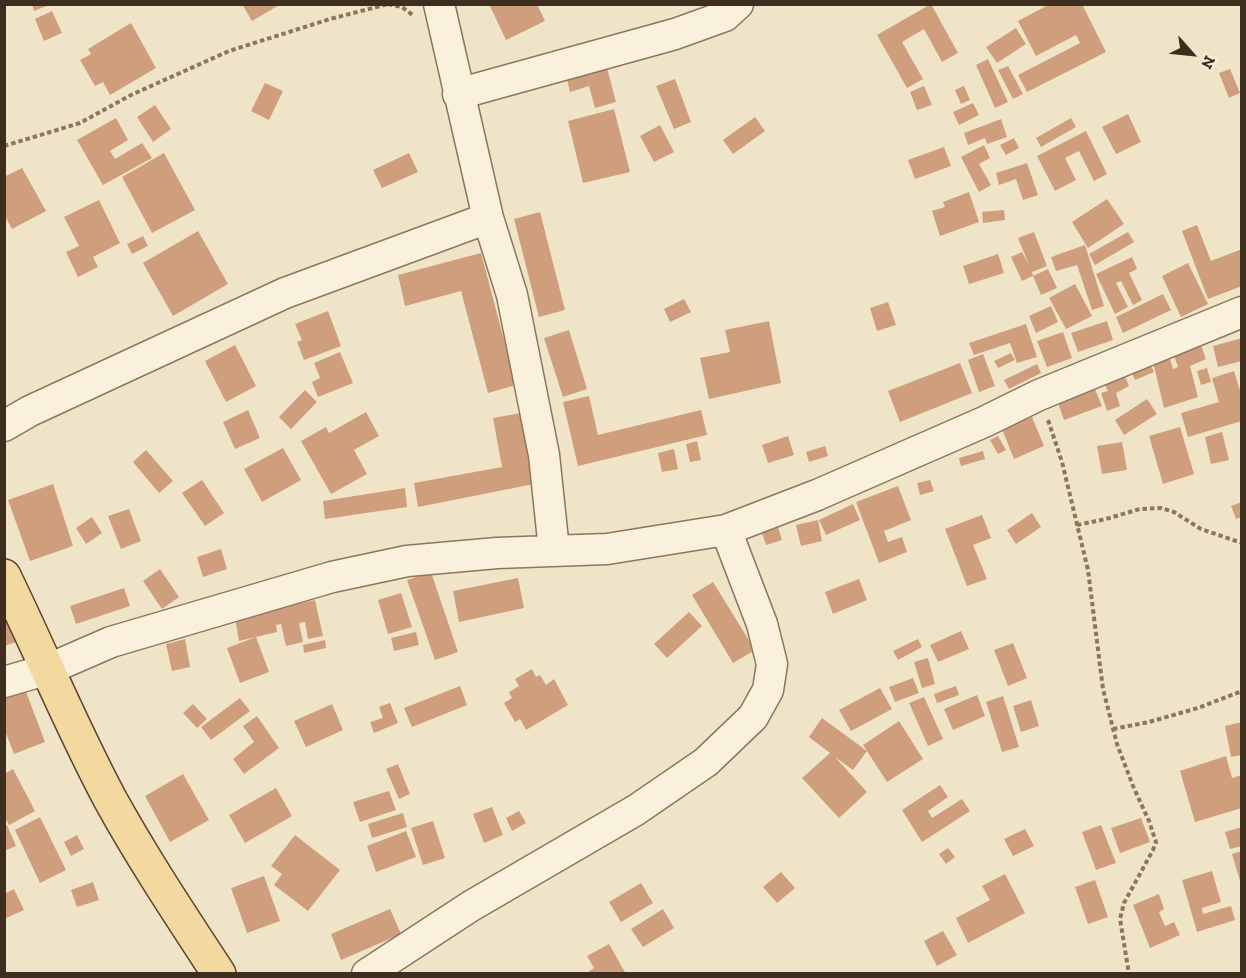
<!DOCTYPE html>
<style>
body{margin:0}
#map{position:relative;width:1246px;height:978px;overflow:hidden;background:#f0e4c8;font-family:"Zilla Slab",serif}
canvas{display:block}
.frame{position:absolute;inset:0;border:6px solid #3d2e20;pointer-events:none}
.north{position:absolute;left:1162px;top:24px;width:60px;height:60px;-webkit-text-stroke:4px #f7eed8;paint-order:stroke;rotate:117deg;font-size:16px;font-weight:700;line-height:24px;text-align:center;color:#3d2e20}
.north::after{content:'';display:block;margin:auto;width:21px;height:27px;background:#3d2e20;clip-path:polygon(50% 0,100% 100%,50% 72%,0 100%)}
</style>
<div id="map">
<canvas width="1246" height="978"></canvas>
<div class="frame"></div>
<div class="north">N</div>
</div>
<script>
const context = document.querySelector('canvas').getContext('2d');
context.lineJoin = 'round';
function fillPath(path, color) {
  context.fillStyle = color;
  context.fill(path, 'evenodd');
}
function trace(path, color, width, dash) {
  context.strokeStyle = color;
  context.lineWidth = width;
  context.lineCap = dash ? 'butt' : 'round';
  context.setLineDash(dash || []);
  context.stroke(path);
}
fillPath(new Path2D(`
 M32 4H49V5L34 11Z
 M242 4H281L252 21Z
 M489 4H537L545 21 506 40Z
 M931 4 958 53 942 62 924 29 902 42 923 79 907 88 877 35Z
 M1050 4H1082L1106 52 1027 92 1018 75 1080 43 1076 35 1036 56 1018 21Z
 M52 11 62 33 44 41 35 19Z
 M131 23 156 68 110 95 103 82 95 86 80 60 91 54 88 49Z
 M1016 28 1026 44 997 63 986 47Z
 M988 59 1008 102 995 108 976 65Z
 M606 64 616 102 595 108 589 86 570 92 566 75Z
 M1008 66 1023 94 1013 99 998 70Z
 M1230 69 1240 93 1229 98 1219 73Z
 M675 79 691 122 674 129 656 86Z
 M265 83 283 91 269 120 251 111Z
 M924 86 932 105 917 110 910 92Z
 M964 86 970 100 961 104 955 90Z
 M973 103 979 115 959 125 953 112Z
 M155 105 171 129 153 142 137 117Z
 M614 109 630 172 583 183 568 121Z
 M1128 114 1141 142 1116 154 1102 127Z
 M755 117 765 131 733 154 723 140Z
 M116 118 128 140 110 151 115 159 142 143 152 158 103 185 77 140Z
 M1071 118 1076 127 1041 147 1036 138Z
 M1001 119 1007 137 987 144 985 138 968 145 964 133Z
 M660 125 674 152 654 162 640 136Z
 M1086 131 1107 174 1094 181 1079 151 1065 158 1076 180 1055 191 1037 156Z
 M1014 138 1019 148 1006 155 1000 145Z
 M984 145 990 158 979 164 991 185 979 192 961 157Z
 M944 147 951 166 915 179 908 160Z
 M164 153 195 210 152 233 122 177Z
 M409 153 418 172 382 188 373 170Z
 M1027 163 1038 195 1023 200 1016 179 999 185 996 173Z
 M22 168 46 211 12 229 6 218 4 219V177Z
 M969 192 979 222 940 236 932 211 945 207 943 202Z
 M1107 199 1124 224 1088 248 1072 222Z
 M99 200 120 243 93 257 98 267 78 277 66 252 79 246 64 217Z
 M1004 210 1005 220 983 223 982 212Z
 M540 212 565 310 539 317 514 219Z
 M1197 225 1211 261 1242 249V286L1208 299 1182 231Z
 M198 231 228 284 173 316 143 263Z
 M1034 232 1047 266 1032 272 1033 276 1048 269 1057 288 1041 295 1033 276 1022 281 1011 257 1022 252 1029 265 1018 238Z
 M1128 232 1134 242 1095 265 1089 254Z
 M143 236 148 246 132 254 127 244Z
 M1085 245 1104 306 1092 310 1077 265 1056 271 1051 257Z
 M481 253 516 385 488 393 461 291 405 306 398 275Z
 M998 254 1004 273 969 284 963 266Z
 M1132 257 1137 269 1129 273 1142 300 1133 305 1121 281 1116 283 1128 307 1115 314 1096 274Z
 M1188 263 1208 304 1181 317 1162 276Z
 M1075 284 1092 316 1066 329 1049 298Z
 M1163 294 1171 310 1123 333 1116 317Z
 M684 299 691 312 670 322 664 309Z
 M888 302 896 325 877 331 870 308Z
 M1051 306 1058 322 1036 333 1029 316Z
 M328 311 341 346 304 360 297 342 302 340 295 324Z
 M769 321 781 383 709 399 700 358 730 352 725 330Z
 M1107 321 1113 340 1078 352 1071 333Z
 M1026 324 1037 357 1017 363 1010 343 974 355 969 343Z
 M569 330 587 389 563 397 544 338Z
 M1063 332 1072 358 1047 367 1037 341Z
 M1242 338V361L1218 367 1213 346Z
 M1199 340 1206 359 1190 366 1198 397 1164 408 1152 358 1168 353 1173 369 1178 367 1172 350Z
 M235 345 256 386 226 402 205 361Z
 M340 352 353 383 318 397 312 382 320 378 314 363Z
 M1011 353 1015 360 998 368 994 361Z
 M983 354 995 386 979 392 968 360Z
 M1146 356 1154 372 1135 380 1128 365Z
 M960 363 972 393 900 422 888 391Z
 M1037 364 1041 373 1009 389 1004 380Z
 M1207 368 1211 382 1201 385 1197 371Z
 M1122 370 1129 386 1116 393 1120 406 1107 411 1101 393 1108 391 1102 379Z
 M1234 371 1242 397V421L1188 437 1181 413 1219 402 1212 378Z
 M1095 389 1102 406 1064 420 1058 403Z
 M305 390 317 402 291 429 279 417Z
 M589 396 598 435 701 410 707 435 578 466 563 402Z
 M1147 399 1157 414 1124 435 1115 420Z
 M248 410 260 438 235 449 223 422Z
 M366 412 379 436 354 450 367 474 331 494 301 441 326 427 329 433Z
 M521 413 534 484 418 507 414 483 502 467 493 418Z
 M1032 417 1044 446 1014 459 1002 429Z
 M1180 427 1194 474 1163 484 1149 436Z
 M1222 432 1229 460 1211 464 1205 437Z
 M788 436 794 455 768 463 762 445Z
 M998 436 1006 450 998 454 990 440Z
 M697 441 701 460 690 462 686 444Z
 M1122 442 1127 470 1102 474 1097 446Z
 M825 446 828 456 809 462 806 452Z
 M283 448 301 480 262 502 244 469Z
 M674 449 678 469 662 472 658 453Z
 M146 450 173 481 159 493 133 462Z
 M983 451 985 459 961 466 959 458Z
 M202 480 224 513 205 526 182 493Z
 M930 480 934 491 920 495 917 483Z
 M53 484 73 546 30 561 8 500Z
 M898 486 911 520 884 531 888 542 902 537 907 552 879 563 856 502Z
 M405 488 407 507 325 519 323 501Z
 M1242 502V517L1236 519 1231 506Z
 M853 504 860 520 826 535 819 520Z
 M129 509 141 541 121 549 108 516Z
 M773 512 782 540 766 545 757 518Z
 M1032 513 1041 527 1016 544 1007 530Z
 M982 515 991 538 973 545 987 579 967 586 945 529Z
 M92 517 102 533 86 544 76 528Z
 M818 520 822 541 801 546 796 525Z
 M221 549 227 569 203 577 197 557Z
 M160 569 179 597 162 609 143 581Z
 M431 572 458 652 435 660 407 580Z
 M518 578 524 608 459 622 453 591Z
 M859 579 867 600 833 614 825 592Z
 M713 582 755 650 733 663 692 595Z
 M124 588 130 606 76 624 70 606Z
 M401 593 412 627 388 634 378 600Z
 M315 600 323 636 308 639 305 622 299 623 303 642 286 646 281 624 276 625 277 632 239 641 235 618Z
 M4 608 16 642 4 646Z
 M689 612 702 626 667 658 654 644Z
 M961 631 969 649 938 662 930 645Z
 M416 632 419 645 394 651 391 638Z
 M256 637 269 672 240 683 227 648Z
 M185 639 190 667 172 671 166 644Z
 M918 639 922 647 898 660 893 651Z
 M325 640 326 648 304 653 303 645Z
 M1013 643 1027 678 1008 686 994 650Z
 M928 658 935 684 922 688 914 662Z
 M532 669 536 677 540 675 546 685 554 679 568 705 526 730 520 719 515 722 504 703 512 698 509 692 519 686 515 679Z
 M913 678 919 693 895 702 889 687Z
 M460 686 467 705 412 727 404 708Z
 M956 686 959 695 937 703 934 694Z
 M880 688 892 709 851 731 839 710Z
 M25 689 45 742 14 754 4 728V698Z
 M977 695 985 716 953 730 944 709Z
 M1003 696 1019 747 1002 752 986 702Z
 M924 697 943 739 928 746 909 703Z
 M240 698 250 711 211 740 201 727Z
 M1031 700 1039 726 1021 732 1013 706Z
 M390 703 398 723 374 733 370 722 383 718 379 707Z
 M193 704 207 719 197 728 183 713Z
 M332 704 343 730 306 747 294 721Z
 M257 716 279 748 244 774 233 759 254 742 243 726Z
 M822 718 867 751 863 745 899 721 923 759 887 782 867 751 853 770 835 757 867 792 839 818 802 778 830 753 809 737Z
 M1242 722V755L1231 757 1225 726Z
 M1226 756 1232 778 1242 775V808L1195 822 1180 771Z
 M398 764 410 794 399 799 386 769Z
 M13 769 35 811 9 825 4 816V774Z
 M183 774 209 820 170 842 145 796Z
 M940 785 948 797 928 811 932 818 962 799 970 811 922 842 902 810Z
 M276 788 292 816 245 843 229 815Z
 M389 791 396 810 360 822 353 802Z
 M492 807 503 835 484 843 473 814Z
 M519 811 526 823 512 831 506 818Z
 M403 813 407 827 372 838 368 824Z
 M40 817 66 870 40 883 15 830Z
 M1141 818 1150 842 1120 853 1111 828Z
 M433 821 445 858 423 865 411 828Z
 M7 825 16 846 4 851V826Z
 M1101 825 1116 863 1096 870 1082 832Z
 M1242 827V846L1230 849 1225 832Z
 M1025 829 1034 846 1013 856 1004 839Z
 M406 831 416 857 376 872 367 846Z
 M77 835 84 849 71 856 64 842Z
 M295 835 340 870 308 911 274 885 282 874 271 866Z
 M948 848 955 857 946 864 939 854Z
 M1242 851V884H1241L1232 854Z
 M1212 871 1221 902 1202 908 1203 914 1231 906 1235 920 1197 932 1182 880Z
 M781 872 795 888 777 903 763 887Z
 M1005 874 1025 913 968 943 956 918 990 900 982 886Z
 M264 876 280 921 247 933 231 888Z
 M1095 880 1108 917 1088 924 1075 887Z
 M93 882 99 900 77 907 71 890Z
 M641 883 653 903 621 922 609 902Z
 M14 889 24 910 4 919V894Z
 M1159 894 1164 909 1159 912 1165 926 1174 922 1180 935 1150 948 1133 905Z
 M390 909 401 934 341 960 331 934Z
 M663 909 674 928 643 947 631 929Z
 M943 931 957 955 937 966 924 941Z
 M609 944 626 974H585L594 968 587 956Z`), '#cf9f7d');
const minor = new Path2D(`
 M439 4 488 218 512 295 544 455 554 550
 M458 94 675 34 725 16 738 4
 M4 426 30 411 285 293 488 218
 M4 682 49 669 111 642 332 577 407 561 497 553 607 549 726 530 817 495 984 422 1039 395 1242 312
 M367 974 471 906 636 810 706 762 753 717 768 690 772 664 762 624 726 530`);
const major = new Path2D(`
 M4 576C40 650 71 726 110 799 143 859 181 916 219 974`);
trace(minor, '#8d765c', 33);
trace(major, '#5b4430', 36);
trace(new Path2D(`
 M388 4 402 7 414 16
 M4 146 80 123 131 95 229 51 330 19 388 4
 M1048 420 1062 462 1088 570 1103 689 1117 744 1133 786 1149 821 1156 842 1153 850 1124 903 1120 919 1129 974
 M1077 525 1106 519 1140 509 1161 508 1174 512 1201 529 1242 543
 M1113 729 1149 722 1198 708 1242 691`), '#8d765c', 4, [4.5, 3]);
trace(minor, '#faf1dc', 30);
trace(major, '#f3d9a0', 33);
</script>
